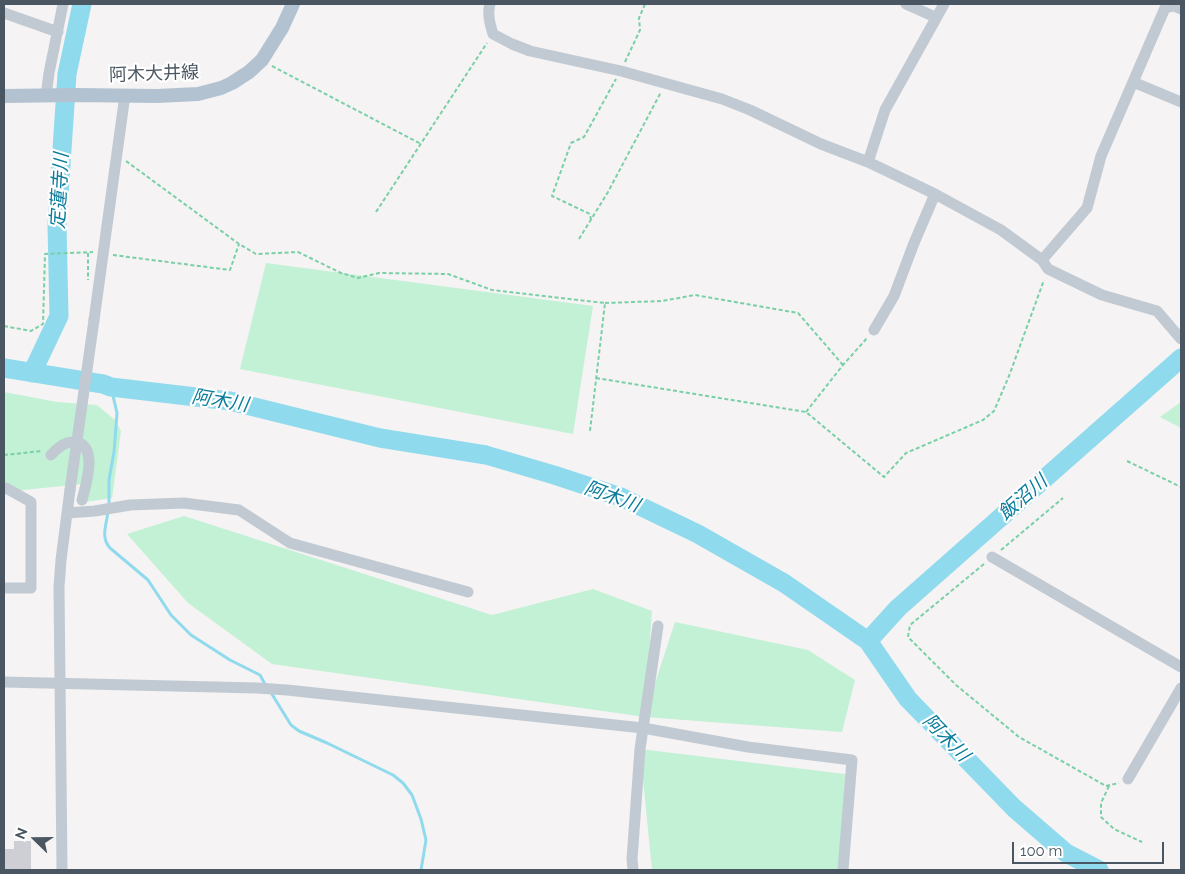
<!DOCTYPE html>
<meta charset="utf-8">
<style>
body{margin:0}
#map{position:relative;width:1185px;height:874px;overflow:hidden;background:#f5f3f3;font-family:Raleway,sans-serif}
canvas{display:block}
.frame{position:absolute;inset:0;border:5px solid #4a5661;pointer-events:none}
.north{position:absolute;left:10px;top:814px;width:50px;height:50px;-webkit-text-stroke:4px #fff;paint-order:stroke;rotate:292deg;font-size:14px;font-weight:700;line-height:20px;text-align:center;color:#4a5661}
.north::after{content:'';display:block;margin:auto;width:18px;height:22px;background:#4a5661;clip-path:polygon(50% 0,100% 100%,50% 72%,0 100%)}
.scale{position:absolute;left:1012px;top:842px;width:152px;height:22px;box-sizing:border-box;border:2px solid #4a5661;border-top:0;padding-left:6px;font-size:15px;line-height:18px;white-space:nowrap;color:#4a5661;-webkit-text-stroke:4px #fff;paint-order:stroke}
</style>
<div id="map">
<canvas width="1185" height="874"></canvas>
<div class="frame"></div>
<div class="north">N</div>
<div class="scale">100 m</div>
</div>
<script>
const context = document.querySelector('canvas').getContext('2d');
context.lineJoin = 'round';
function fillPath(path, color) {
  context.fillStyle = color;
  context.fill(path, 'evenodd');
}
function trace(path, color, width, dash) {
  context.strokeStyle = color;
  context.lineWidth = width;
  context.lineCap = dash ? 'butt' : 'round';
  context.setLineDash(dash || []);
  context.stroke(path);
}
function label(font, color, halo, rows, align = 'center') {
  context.font = font + ' Raleway,"Noto Sans JP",sans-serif';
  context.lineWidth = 4.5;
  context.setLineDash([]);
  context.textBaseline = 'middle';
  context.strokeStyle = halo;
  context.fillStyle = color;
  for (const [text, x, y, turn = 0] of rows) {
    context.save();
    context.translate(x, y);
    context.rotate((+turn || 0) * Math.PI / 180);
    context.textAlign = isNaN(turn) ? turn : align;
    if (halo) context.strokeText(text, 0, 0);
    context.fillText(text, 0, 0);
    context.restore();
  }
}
fillPath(new Path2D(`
 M266 263 593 306 573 434 240 369Z
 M4 392 57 402 97 405 115 420 121 431 112 498 78 503 82 484 4 492Z
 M1181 402V428L1160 417Z
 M184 516 492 615 593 589 652 611 645 714 675 622 808 650 855 680 842 732 645 717 272 664 188 603 127 534Z
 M640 749 845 774 843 870H652Z`), '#c3f1d5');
trace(new Path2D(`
 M109 505V480L114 452 117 413 111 387
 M108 511C107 524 100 537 110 548L148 580 171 615 191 635 230 660 260 675 266 686
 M270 691 291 725 299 731 327 743 393 775 403 783 412 795 421 819 426 840 421 870`), '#90daee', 3);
trace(new Path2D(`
 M4 368 103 384 111 387 230 401 380 438 486 455 554 475 621 497 698 534 784 583 868 641 908 699 1014 808 1066 853 1099 870
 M32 373 59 316 57 225 67 74 82 4
 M868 641 898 608 1181 358`), '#90daee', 19);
fillPath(new Path2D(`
 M14 841H31V870H4V849H14Z`), '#cdcfd5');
trace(new Path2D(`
 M625 62 640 30 639 18 645 4
 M272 66 421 144
 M126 161 239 244 256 254 298 252 341 273 358 278 379 273 448 274 492 290 605 303 590 431
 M376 212 487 43
 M591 220 590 214 552 196 571 143 584 137 616 79
 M579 239 608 192 661 92
 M88 253V280
 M113 255 230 270 239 244
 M605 303 662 301 695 295 798 313 843 365
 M4 326 31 331 43 324 45 254 93 252
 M596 378 806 412 884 477 906 453 983 420 994 411 1009 376 1044 280
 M806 412 843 365 868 337
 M4 455 42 451
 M1127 461 1181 487
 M1001 550 1063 498
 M984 564 910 625 908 637 956 685 1019 737 1106 786 1119 783
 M1109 786 1101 803V817L1114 829 1142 842`), '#7ad0a6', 2, [4, 2.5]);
trace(new Path2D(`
 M490 4C487 14 490 24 493 34L512 44 530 51 621 71 722 99 750 110 821 144 868 162 935 194 1001 230 1042 260 1048 269 1102 295 1157 311 1181 339
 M906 4 935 17
 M4 13 58 32
 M1133 82 1181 102
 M46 96 49 73 63 4
 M868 162 885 110 944 4
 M1042 260 1087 208 1101 156 1165 8 1174 6 1181 9
 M94 320 125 95
 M874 330 894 296 914 243 935 194
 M51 455C57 448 65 441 74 442 99 443 86 485 82 500
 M4 489 6 488 31 502V588H4
 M67 513 95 511 130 505 184 503 239 510 290 543 468 592
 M992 557 1181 667
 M4 682 257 688 287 690 643 728 748 747 852 760 843 870
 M1128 779 1181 688
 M62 870 59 587 61 560 70 490
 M633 870 632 859 640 749 658 626`), '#c1cad2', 11);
trace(new Path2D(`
 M4 96 76 95 157 96 198 94 221 88 232 83 249 72 262 60 282 28 293 4`), '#b3c2d1', 14);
trace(new Path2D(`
 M70 490 94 320`), '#c1cad2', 11);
label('18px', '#4a5661', '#fff', [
 ["阿木大井線",154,74,-2]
]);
label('italic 19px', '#0c7c9b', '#fff', [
 ["定蓮寺川",60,191,-87],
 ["阿木川",220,401,9],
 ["阿木川",612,497,20],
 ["飯沼川",1023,498,-41],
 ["阿木川",946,738,46]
]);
</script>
